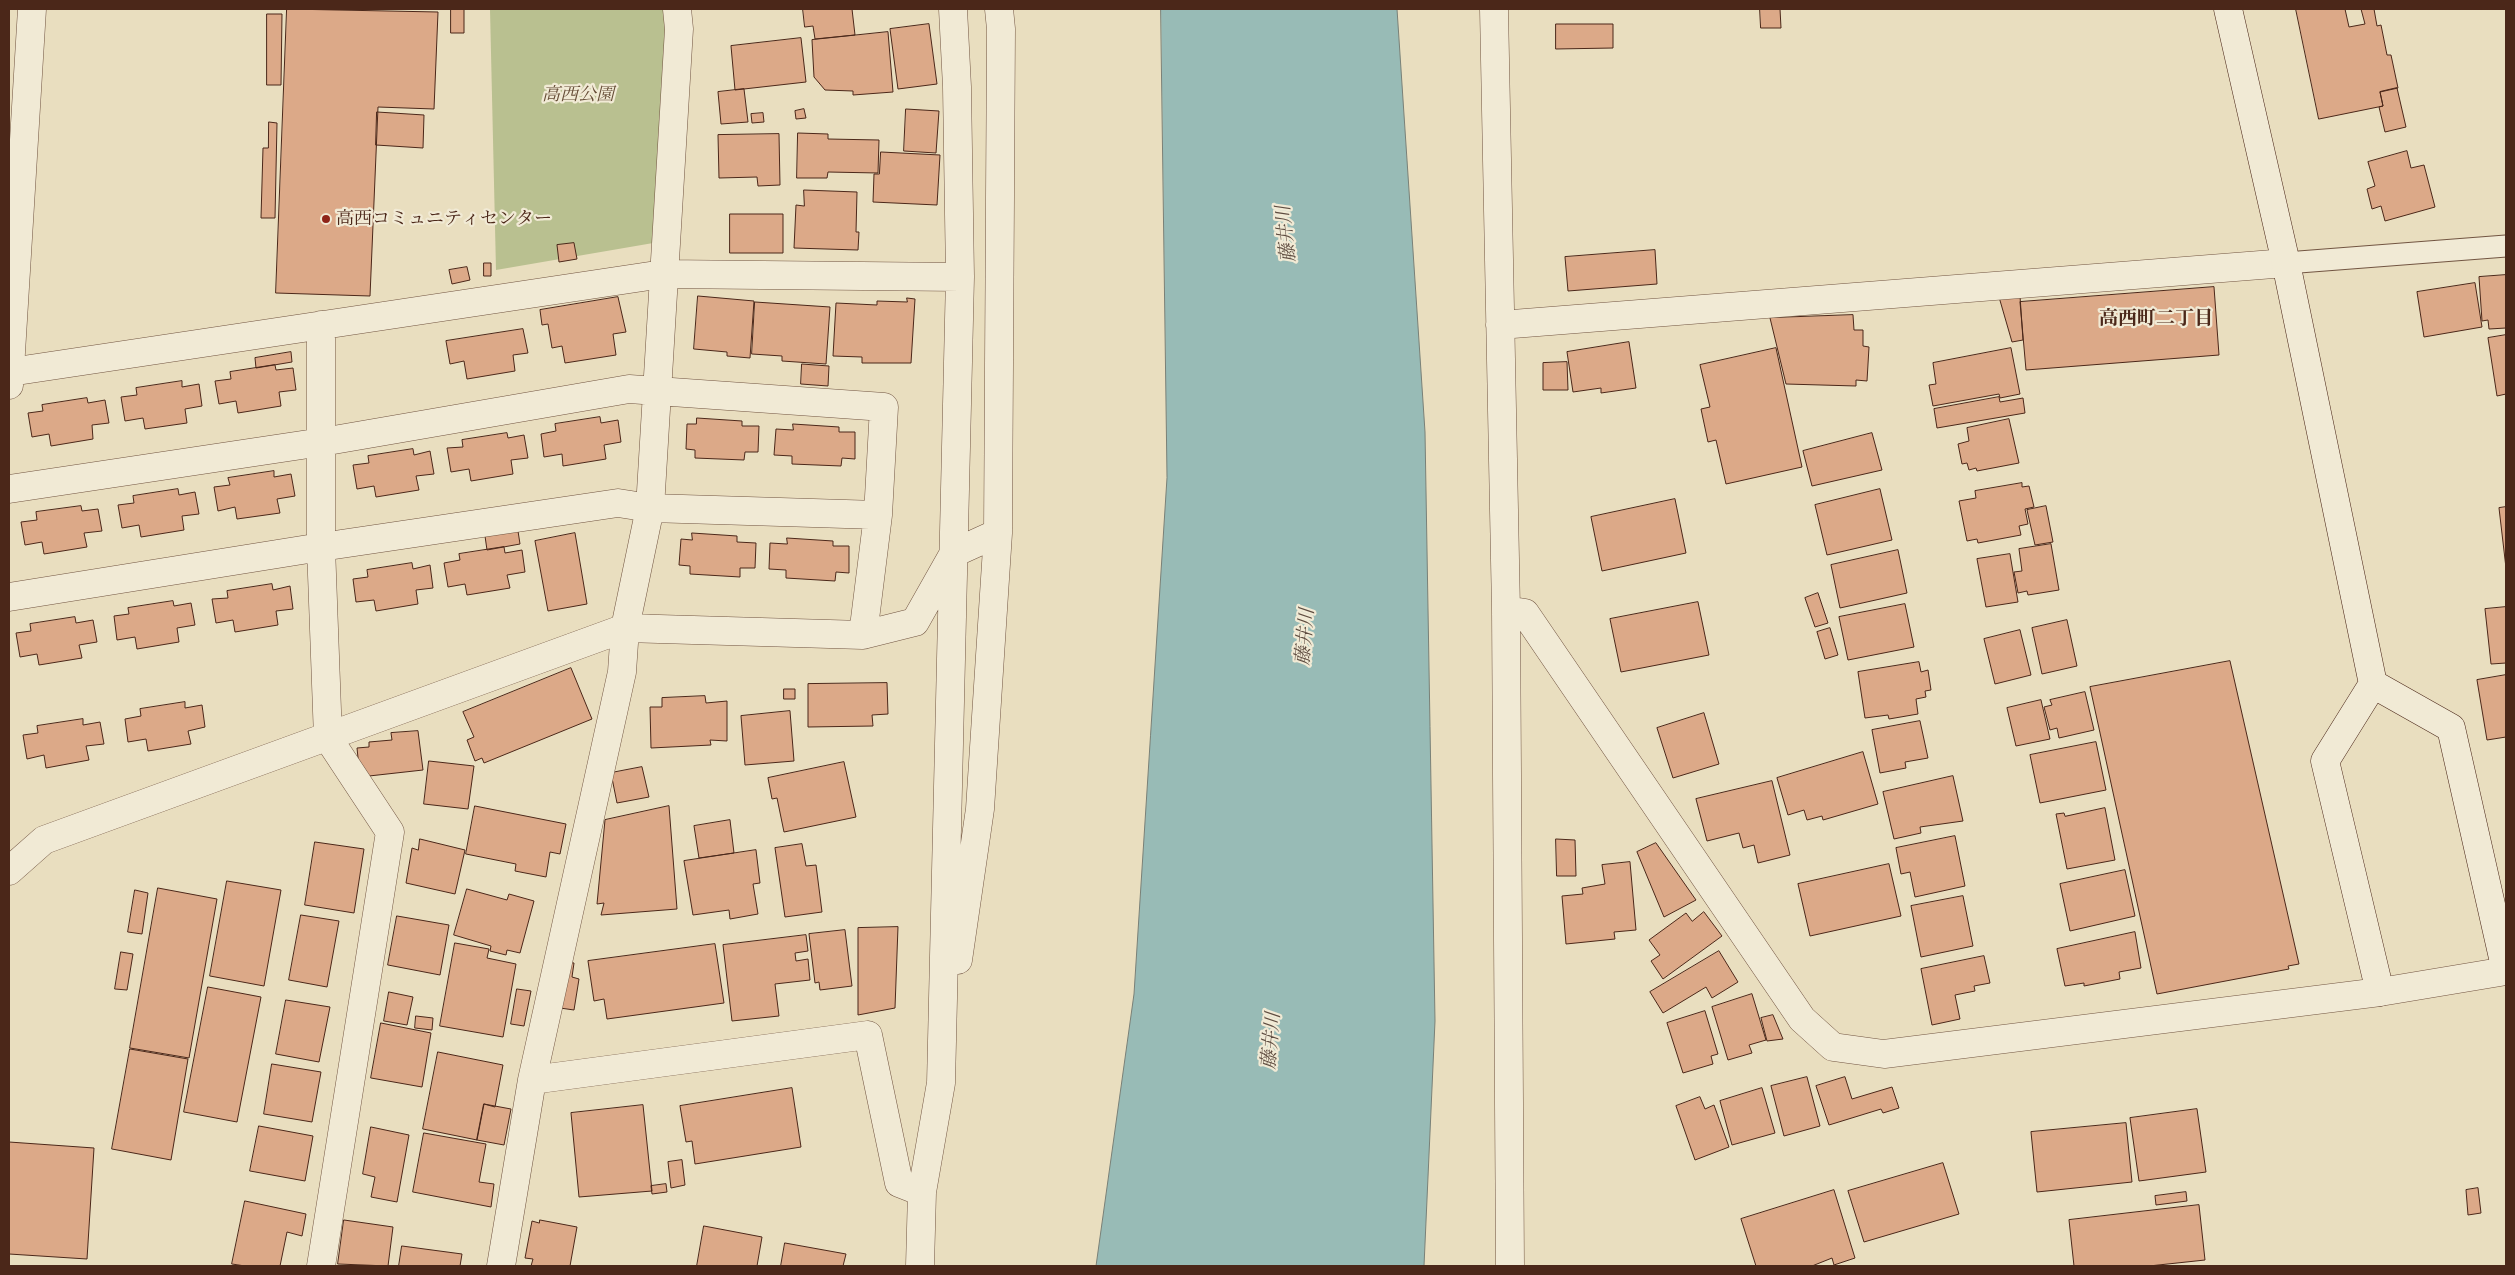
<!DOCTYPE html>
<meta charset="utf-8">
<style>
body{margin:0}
#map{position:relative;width:2515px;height:1275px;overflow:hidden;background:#e9debf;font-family:"Gentium Book Plus",serif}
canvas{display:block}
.frame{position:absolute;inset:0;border:10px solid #4b2719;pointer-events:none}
</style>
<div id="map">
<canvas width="2515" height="1275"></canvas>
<div class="frame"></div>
</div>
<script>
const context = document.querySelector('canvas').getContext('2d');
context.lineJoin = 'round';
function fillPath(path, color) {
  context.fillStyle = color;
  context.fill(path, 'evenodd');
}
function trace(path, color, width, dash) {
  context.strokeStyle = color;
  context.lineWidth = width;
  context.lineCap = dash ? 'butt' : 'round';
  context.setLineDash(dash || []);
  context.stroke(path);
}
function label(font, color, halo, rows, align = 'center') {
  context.font = font + ' "Gentium Book Plus","Noto Serif JP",serif';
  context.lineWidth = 4.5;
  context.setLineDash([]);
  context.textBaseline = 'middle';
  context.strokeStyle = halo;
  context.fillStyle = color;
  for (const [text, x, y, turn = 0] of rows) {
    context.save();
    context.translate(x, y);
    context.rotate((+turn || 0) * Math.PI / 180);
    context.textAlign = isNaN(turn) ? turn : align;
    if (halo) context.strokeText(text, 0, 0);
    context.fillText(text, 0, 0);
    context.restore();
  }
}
fillPath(new Path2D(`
 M490 9H663L666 29 659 242 496 270Z`), '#b9c090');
const water = new Path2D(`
 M1161 9H1397L1425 432 1435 1021 1424 1266H1096L1134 994 1167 478Z`);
fillPath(water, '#98bbb6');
trace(water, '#798077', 1);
const building = new Path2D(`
 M287 9 438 12 434 109 378 107 370 296 276 293Z
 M451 9H464V33H451Z
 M803 9H852L855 35 815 39 813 26 805 27Z
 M1760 9H1780L1781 28H1761Z
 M2296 9H2345L2349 27 2365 24 2361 9H2374L2377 26 2381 25 2387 55H2391L2398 88 2380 92 2383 106 2319 119Z
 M267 14H282L281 85H267Z
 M929 24 937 84 898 89 890 29Z
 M1556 24H1613V48L1556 49Z
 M888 32 893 92 853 95V91L825 90 814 77 812 40Z
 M801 38 806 82 735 90 731 46Z
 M2397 88 2406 127 2385 132 2379 107 2383 106 2380 92Z
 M744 89 748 122 721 124 718 92Z
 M804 109 806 118 796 119 795 111Z
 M906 109 939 111 936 153 904 151Z
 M377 112 424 115 423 148 376 145Z
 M763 113 764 122 752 123 751 114Z
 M269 122 277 123 275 218H261L263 148H268Z
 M798 133 828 134V139L879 140 878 173 828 172 827 178H797Z
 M779 134 780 185 758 186 757 177 719 178 718 135Z
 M2407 151 2411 168 2424 165 2435 207 2385 221 2381 206 2372 209 2367 189 2375 186 2368 162Z
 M881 152 940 155 937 205 873 202 874 174H879Z
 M804 190 857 192 856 232H859L858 250 794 248 796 205 804 206Z
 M730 214H783V253H730Z
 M574 243 577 259 559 262 557 245Z
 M1655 250 1657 284 1568 291 1565 257Z
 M484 263H491V276H484Z
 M467 267 470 280 452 284 449 270Z
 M2506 275V328L2489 329 2488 320 2482 321 2479 277Z
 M2475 283 2482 327 2424 337 2417 292Z
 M2214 287 2219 355 2026 370 2020 302Z
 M698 296 754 301 750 358 727 356V352L694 349Z
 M2020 296 2023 340 2012 342 1999 297Z
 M618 297 626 332 613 334 616 355 565 363 562 346 552 348 548 324 542 325 540 310Z
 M907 298 915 299 911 363H862V357L833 356 836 303 877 305V301L907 302Z
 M755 302 830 307 826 364 782 361V356L752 354Z
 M1853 315 1854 330H1863V346L1869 347 1867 381 1856 380V386L1786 384 1770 318Z
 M523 329 528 353 513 355 515 371 467 379 464 361 450 364 446 341Z
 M2506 335V394L2497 396 2488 338Z
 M1629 342 1636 388 1601 393V388L1573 392 1567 352Z
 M1776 348 1802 467 1726 484 1716 440 1708 442 1701 409 1710 407 1700 365Z
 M2011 348 2020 394 2000 398 1999 394 1933 406 1929 385 1936 384 1933 363Z
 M291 352 292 362 256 368 255 358Z
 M1567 362 1568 390H1543V363Z
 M802 364 829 366 828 386 801 384Z
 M275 365 276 370 293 368 296 390 279 392 281 406 238 413 236 401 219 404 215 381 231 379 230 372Z
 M182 381V387L199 384 202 406 185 409 187 423 145 429 143 418 125 421 121 397 137 395 136 388Z
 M1999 397 2000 402 2023 398 2025 413 1937 428 1934 409Z
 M87 398 88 403 105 400 109 423 92 425 93 439 51 446 49 434 32 437 28 413 43 411 42 405Z
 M600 417 601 423 618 420 621 442 604 445 606 459 563 466 562 454 544 457 541 434 556 431 555 424Z
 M697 418 742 421V426H759L758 452H745L744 460 695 458V450L686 449 687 424H696Z
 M2009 419 2019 463 1977 471 1976 468 1969 470 1967 463 1962 464 1958 444 1969 441 1967 428Z
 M793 424 839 427V432H855V459L842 458 841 466 792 464V456L774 455 776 429 793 430Z
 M507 433 508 438 524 435 528 458 511 460 513 474 471 481 469 469 451 472 447 448 463 447 462 440Z
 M1872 433 1882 470 1812 486 1803 451Z
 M413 449 414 455 430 451 434 474 416 476 419 490 376 497 374 486 357 489 353 465 369 463 368 456Z
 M274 471V477L291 474 295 496 277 499 280 513 237 519 235 507 218 511 214 487 230 485 228 478Z
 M2022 483V487L2029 486 2034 507 2025 509 2028 524 2019 526 2021 535 1978 543 1977 539 1967 541 1959 501 1976 498 1975 491Z
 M178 489 179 495 195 492 199 514 182 516 184 530 141 537 139 525 122 528 118 505 134 503 133 496Z
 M1880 489 1892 540 1827 555 1815 505Z
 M1675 499 1686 553 1602 571 1591 517Z
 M81 506 82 511 98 509 102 531 84 533 87 547 44 554 42 542 25 545 21 522 37 520 36 512Z
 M2046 506 2053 542 2035 545 2027 510Z
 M2506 507V568L2499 508Z
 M518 531 520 544 487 550 485 536Z
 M575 533 587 604 548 611 535 541Z
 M692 533 737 536V542L756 543 755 568H740V577L690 574V566L679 565 681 539 692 540Z
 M787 538 833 541V546H849V573L836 572 835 581 786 578V570L769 569 770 543 787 544Z
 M2051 544 2059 590 2028 595 2027 591 2018 593 2014 572 2022 571 2019 549Z
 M504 547 505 553 522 550 525 572 507 575 510 588 467 595 465 584 448 587 444 563 460 560 459 554Z
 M1898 550 1907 593 1840 608 1831 565Z
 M2010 554 2018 602 1986 607 1977 559Z
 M412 563 413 569 430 565 433 588 416 590 418 604 376 611 374 600 356 602 353 579 368 577 367 570Z
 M272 584 273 590 290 586 293 609 276 611 278 625 235 632 233 620 216 623 212 599 228 598 227 591Z
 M1818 593 1828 623 1815 627 1805 598Z
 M173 601 174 606 191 603 195 625 177 628 179 642 137 649 135 637 117 640 114 616 129 614 128 608Z
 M1698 602 1709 655 1621 672 1610 619Z
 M1905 604 1914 647 1848 660 1839 617Z
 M2506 607V663L2491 664 2485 609Z
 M75 617 76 623 93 620 97 642 79 645 82 658 39 665 37 654 20 657 16 633 31 631 30 624Z
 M2067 620 2077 666 2042 674 2032 628Z
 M1830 628 1838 655 1825 659 1817 632Z
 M2020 630 2031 675 1995 684 1984 639Z
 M2230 661 2299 964 2288 966 2289 969 2157 994 2090 687Z
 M1919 662 1921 672 1928 670 1931 690 1925 691 1926 697 1916 699 1918 714 1889 719 1888 715 1865 718 1858 672Z
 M571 668 592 719 484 763 482 758 475 761 467 740 474 737 463 712Z
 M2506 675V737L2487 740 2477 680Z
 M887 683 888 714 872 715 873 726 808 727V684Z
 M784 689H795V699H784Z
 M2085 692 2094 730 2059 738 2057 728 2050 730 2044 707 2052 705 2050 700Z
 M705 696 706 703 727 701V741L710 740 711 745 651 748 650 707H662V698Z
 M2041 700 2050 739 2016 746 2007 708Z
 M185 702V708L202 705 205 727 188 731 191 744 148 751 146 739 128 742 125 719 141 716 140 709Z
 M790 711 794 761 745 765 741 716Z
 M1704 713 1719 764 1673 778 1657 728Z
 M83 719V725L100 722 104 744 86 746 89 760 46 768 44 755 27 759 23 735 38 733 37 726Z
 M1920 721 1928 758 1905 762 1906 768 1880 773 1872 730Z
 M418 731 423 770 360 777 357 748 369 747V742L392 740 391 733Z
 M2096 742 2106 790 2040 803 2030 755Z
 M1863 752 1878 804 1823 820 1822 816 1807 820 1804 810 1788 815 1777 778Z
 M429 761 474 766 468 809 424 804Z
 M844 762 856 817 784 832 777 798 772 799 768 778Z
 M642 767 649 797 617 803 611 773Z
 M1953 776 1963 821 1920 827 1921 833 1894 839 1883 792Z
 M1772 781 1790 855 1758 863 1754 845 1743 848 1739 833 1707 841 1696 799Z
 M475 806 566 824 560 854 550 852 546 877 515 871 516 864 466 854Z
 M669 806 677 909 601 915 604 903 597 904 605 820Z
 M2105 808 2115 860 2067 869 2056 814 2064 813 2065 816Z
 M730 820 734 853 699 858 694 826Z
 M1955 836 1965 886 1915 897 1910 872 1901 874 1896 848Z
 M420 839 465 850 455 894 406 883 412 848 418 850Z
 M1556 839 1575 840 1576 876H1557Z
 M315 842 364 849 354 913 305 905Z
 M1656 843 1696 900 1664 917 1637 852Z
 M802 844 806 866 816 865 822 912 785 917 775 848Z
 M756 850 760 883 753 884 758 914 730 919 729 910 693 915 684 861Z
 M1630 862 1636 930 1614 932 1615 939 1566 944 1562 896 1583 894 1582 888 1605 884 1602 865Z
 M1889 864 1901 916 1810 936 1798 884Z
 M2125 870 2135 916 2070 931 2060 884Z
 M227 881 281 890 264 986 210 976Z
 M158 888 217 899 189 1058 130 1048Z
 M467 889 507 900 509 894 534 901 520 953 507 950 506 955 490 951 491 946 454 935Z
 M135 890 148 893 142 934 128 932Z
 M1963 896 1973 946 1921 957 1911 906Z
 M1704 912 1722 936 1663 979 1651 961 1660 955 1649 940 1686 913 1692 921Z
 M301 915 339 921 327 987 289 980Z
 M397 916 449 925 440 975 388 965Z
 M898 927 895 1008 858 1015V928Z
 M845 930 852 986 820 990 819 982 815 983 809 934Z
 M2135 932 2141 968 2119 972 2120 979 2084 986V983L2065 986 2057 949Z
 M806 935 808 951 795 953 796 961 808 959 810 980 775 984 779 1016 732 1021 723 945Z
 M455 943 489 949 487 958 516 964 503 1037 440 1026Z
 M715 944 724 1003 607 1019 604 999 594 1001 588 961Z
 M1719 951 1738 982 1712 998 1706 987 1663 1013 1650 992Z
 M121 952 133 954 127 990 115 989Z
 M1984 956 1990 983 1974 986 1975 991 1955 995 1960 1019 1932 1025 1921 969Z
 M567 962 574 963 572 977 579 979 574 1010 560 1008Z
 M208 987 261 997 237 1122 184 1112Z
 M517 989 531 991 524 1026 511 1024Z
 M389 992 413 997 407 1025 384 1021Z
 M1752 994 1766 1040 1749 1045 1752 1053 1728 1060 1712 1007Z
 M286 1000 330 1007 319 1062 276 1054Z
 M1705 1011 1718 1054 1711 1056 1713 1064 1683 1073 1667 1023Z
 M1773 1015 1783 1039 1767 1041 1761 1018Z
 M416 1016 433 1018 432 1030 415 1028Z
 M381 1023 431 1033 422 1087 371 1078Z
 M130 1049 188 1059 171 1160 112 1149Z
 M438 1052 503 1065 495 1107 484 1104 477 1140 423 1129Z
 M272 1064 321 1072 312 1122 264 1114Z
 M1807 1077 1820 1126 1784 1136 1771 1086Z
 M1845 1077 1852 1099 1892 1087 1899 1108 1883 1113 1881 1109 1829 1125 1816 1086Z
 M792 1088 801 1147 695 1164 692 1141 686 1142 680 1106Z
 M1762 1088 1775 1133 1732 1145 1720 1101Z
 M1700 1097 1705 1109 1714 1105 1729 1147 1695 1160 1676 1106Z
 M484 1104 511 1109 504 1145 477 1140Z
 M643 1105 652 1191 579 1197 571 1113Z
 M2197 1109 2206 1172 2139 1181 2130 1118Z
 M2126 1123 2132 1182 2037 1192 2031 1132Z
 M259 1126 313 1136 305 1181 250 1171Z
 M371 1127 409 1135 397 1202 371 1197 375 1177 363 1174Z
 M424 1133 486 1144 479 1182 494 1184 491 1207 413 1192Z
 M9 1142 94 1148 87 1259 9 1254Z
 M682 1160 685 1185 671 1188 668 1162Z
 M1943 1163 1959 1214 1864 1242 1848 1191Z
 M666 1184 667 1192 652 1194 651 1186Z
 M2478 1188 2481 1213 2468 1215 2466 1190Z
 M1834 1190 1855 1258 1834 1265 1832 1258 1812 1266H1756L1741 1219Z
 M2186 1192 2187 1201 2156 1205 2155 1196Z
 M245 1201 306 1214 302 1236 287 1232 280 1266H245L232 1264Z
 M2199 1205 2205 1260 2149 1266H2074L2069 1220Z
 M344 1220 393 1227 388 1266 338 1264Z
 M540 1220 577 1227 570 1266H531L533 1259 525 1258 532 1221 539 1223Z
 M704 1226 762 1237 757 1266H697Z
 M785 1243 846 1254 843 1266H781Z
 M402 1246 462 1254 460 1266H399Z`);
fillPath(building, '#dca988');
trace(building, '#4b2719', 1);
const lane = new Path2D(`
 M2286 263 2506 246`);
const street = new Path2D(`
 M1494 9 1506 610 1510 1266
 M1500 325 2286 263
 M10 372 663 274 960 277
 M9 385 32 9
 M9 489 322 442 629 389 884 407 878 515 863 635
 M9 597 321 547 618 503 650 508 878 515
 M1506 610 1525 613 1802 1019 1833 1047 1884 1054 2380 992 2506 971
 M9 871 44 840 625 628 863 635 915 622 954 553 998 533
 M958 960 980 809 998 533 1001 29 999 9
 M532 1080 868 1035 899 1183 922 1192
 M321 1266 390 832 328 738 321 547V325
 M501 1266 532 1080 622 672 625 628 650 508 679 29 677 9
 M920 1266 922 1192 941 1083 960 277 957 87 953 9`);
const secondary = new Path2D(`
 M2228 9 2286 263 2373 684
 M2380 992 2325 761 2373 684 2451 728 2506 971`);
trace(lane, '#725542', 23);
trace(street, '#725542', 29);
trace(secondary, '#4b2719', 29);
trace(lane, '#f1ead5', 21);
trace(street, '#f1ead5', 28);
trace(secondary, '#f1ead5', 28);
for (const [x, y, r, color] of [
 [326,219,5,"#8f2418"]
]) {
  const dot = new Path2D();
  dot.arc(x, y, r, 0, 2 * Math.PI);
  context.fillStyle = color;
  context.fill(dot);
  trace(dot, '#f1ead5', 2);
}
label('italic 18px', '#664d37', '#f1ead5', [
 ["高西公園",578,95]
]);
label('18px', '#4b2719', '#f1ead5', [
 ["高西コミュニティセンター",336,219]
], 'left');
label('italic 19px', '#5e4c40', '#f1ead5', [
 ["藤井川",1287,234,-96],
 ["藤井川",1306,637,-85],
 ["藤井川",1272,1041,-85]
]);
label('bold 19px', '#4b2719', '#f1ead5', [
 ["高西町二丁目",2156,319]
]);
</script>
